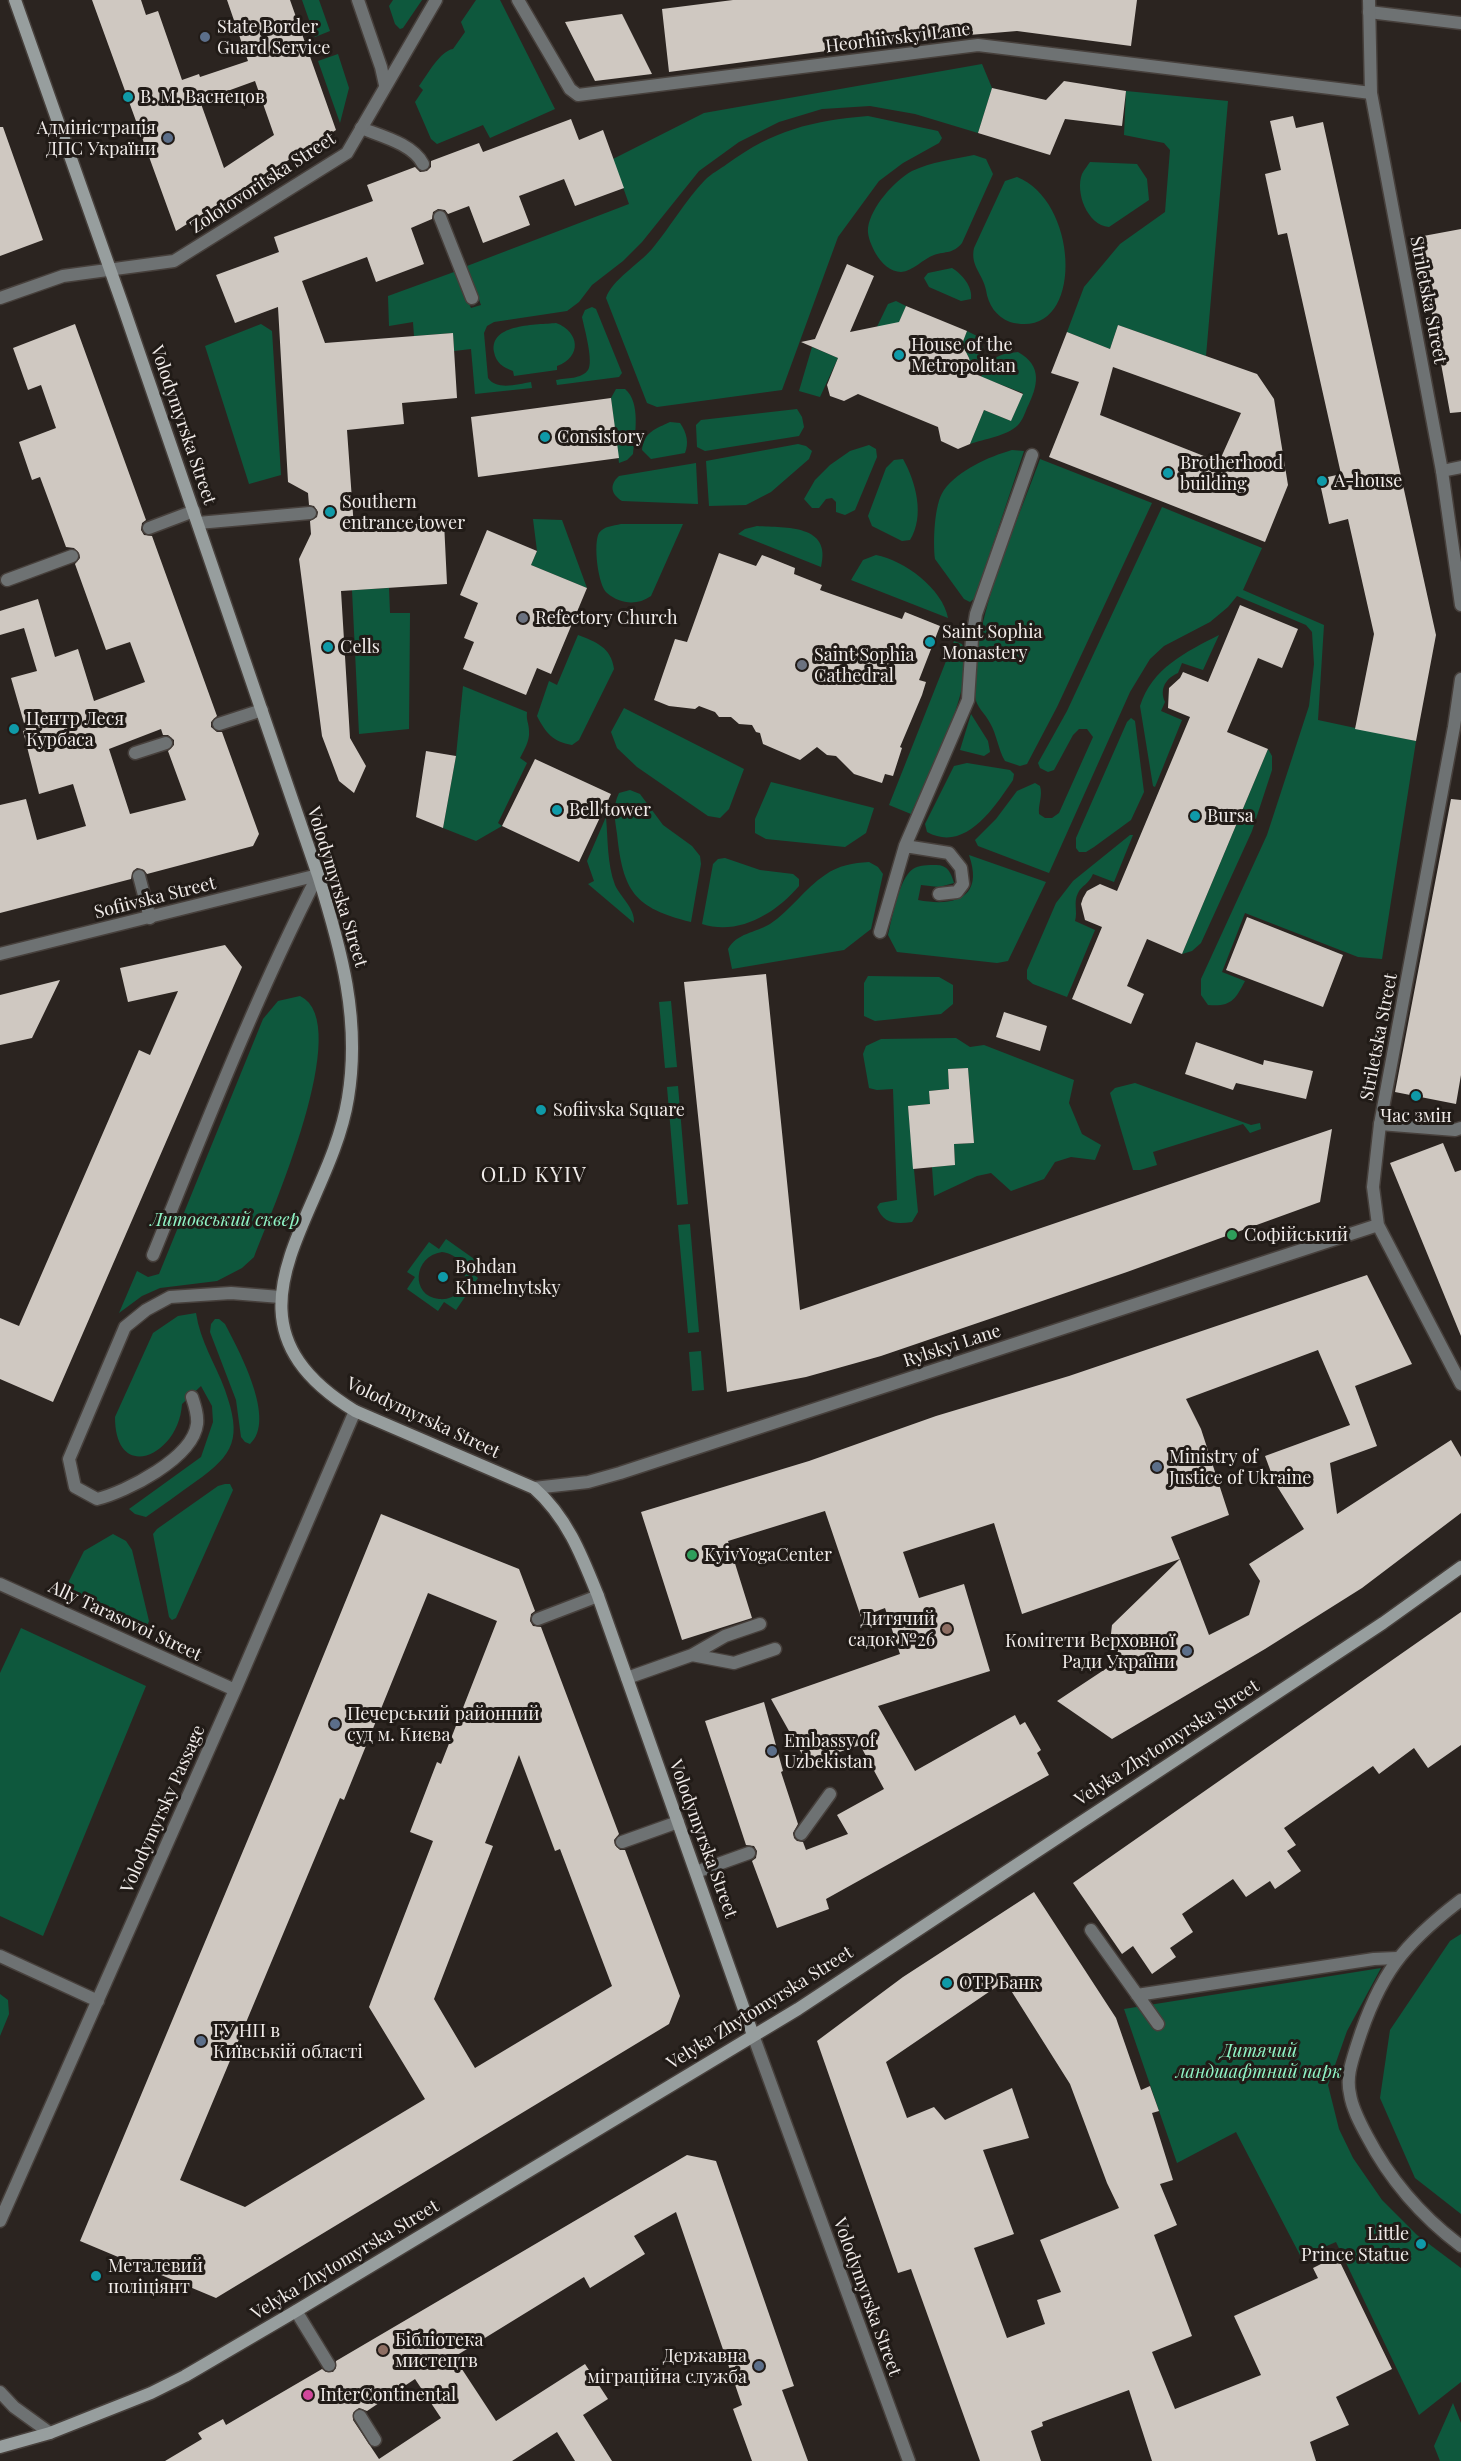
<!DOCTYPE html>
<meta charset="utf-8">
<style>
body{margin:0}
canvas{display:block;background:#2b2420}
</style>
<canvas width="1461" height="2461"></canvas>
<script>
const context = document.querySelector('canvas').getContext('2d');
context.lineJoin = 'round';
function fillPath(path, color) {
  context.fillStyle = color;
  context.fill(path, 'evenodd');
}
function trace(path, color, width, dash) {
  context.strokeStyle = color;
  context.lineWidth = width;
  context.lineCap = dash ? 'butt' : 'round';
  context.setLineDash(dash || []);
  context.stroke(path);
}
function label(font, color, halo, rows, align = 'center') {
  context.font = font + ' "Playfair Display",serif';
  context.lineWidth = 6;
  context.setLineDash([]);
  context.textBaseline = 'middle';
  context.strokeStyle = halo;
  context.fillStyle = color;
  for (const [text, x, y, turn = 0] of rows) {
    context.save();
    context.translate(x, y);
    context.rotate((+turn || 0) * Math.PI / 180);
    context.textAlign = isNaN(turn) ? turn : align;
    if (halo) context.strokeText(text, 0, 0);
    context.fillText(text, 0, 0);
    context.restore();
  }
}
fillPath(new Path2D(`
 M302 0H319L330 31 315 37Z
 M393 0H422L403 28 400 29 395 24 389 6Z
 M476 0H500L555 109 490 138 483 125 437 144 431 139 415 102 423 90 419 86C428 74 440 51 453 49L465 32 461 22Z
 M338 54 349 88 340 123 318 61Z
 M982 64 992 88 978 133 915 114 870 106 822 109 779 122 739 142 699 171 642 242 623 261 592 285 579 302 567 311 494 322 487 326 484 333 488 378C497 391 518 384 531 382L532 388 475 394 471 349 454 351 453 333 414 336 413 322 389 326 388 296 454 272 471 308 481 305 467 266 629 204 613 159 704 113Z
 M1126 91 1228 101 1206 356 1118 325 1110 349 1067 332 1084 287 1120 244 1165 212 1170 150 1164 143 1124 135Z
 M868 116 938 131 942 138 939 143 903 163 879 181 838 237 782 390 657 407 647 403 606 298C611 281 639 264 652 249 670 227 685 201 705 180 711 174 720 169 727 164 774 130 811 121 868 116Z
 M974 155 986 159 993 174 962 243C953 254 946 251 934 255 923 259 913 271 901 272 891 272 881 263 876 254 872 247 867 236 868 228 871 207 894 181 912 171 931 162 954 159 974 155Z
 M1090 162 1137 164 1147 179 1149 200 1109 227C1087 225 1075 192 1082 174 1084 170 1088 165 1090 162Z
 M1017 177C1081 202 1085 343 1010 322 996 317 988 304 986 290 983 274 970 266 974 248L1005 181Z
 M952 268C962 274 973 287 971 299L961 301 929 287 924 278 928 273Z
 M896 301 906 306 898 325 874 333 888 304Z
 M592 307 596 309 622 373 619 377 557 385 556 380C566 378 582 379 588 370 594 362 584 327 582 317L585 310Z
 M556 323C580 332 582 357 557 366V370L514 376 513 371C503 367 496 363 494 352 489 323 538 325 556 323Z
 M261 324 272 331 281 475 249 484 205 346Z
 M967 331 979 337 983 348 973 374 969 372C971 361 970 354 960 348Z
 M812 347 838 358 820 397 799 391Z
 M1018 352C1043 366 1038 386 1027 408 1025 413 1022 421 1018 425 1007 436 984 439 970 444L984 410 1011 421 1023 393 981 377C991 358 997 354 1018 352Z
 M616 389H625C641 402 635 435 633 454L627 460 619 463 611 398Z
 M797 409 802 417 804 427 799 436 705 451 697 447 696 425 701 420Z
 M670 422 680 423C687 433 689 443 685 453L651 459 642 450C644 432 655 429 670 422Z
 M798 444 806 446 812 451 809 459 771 492 746 505 709 506 706 461Z
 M869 445 876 449 877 457 855 510 845 515 836 512V502L832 498 826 499 819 508H812L804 499 815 480 830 465 850 451Z
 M1012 450 1024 451 975 598 970 602 964 599 935 559C933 542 934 504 944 490 959 470 988 457 1012 450Z
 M903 459C916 482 925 516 910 540L902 541 872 526 868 516 886 468 894 460Z
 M1040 459 1152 503 1057 707 1027 764 1020 766 1005 761C998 749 997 735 990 723 985 713 976 707 975 696 971 621 1015 529 1040 459Z
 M696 463 698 504 622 501C611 494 609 485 619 476Z
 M1162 507 1262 548 1243 590 1324 625 1318 720 1416 741 1382 959 1358 957 1245 913 1222 972 1245 981C1235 1000 1231 1007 1208 1005L1201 995V979L1267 835 1309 706 1314 664 1312 632 1306 625 1237 596 1228 607 1210 622 1164 646 1150 659 1130 692 1049 873 978 846 975 840 996 819 1017 791 1035 783 1040 786C1043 796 1038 804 1039 814L1045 818H1052L1059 813 1093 737 1087 729H1079L1073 735 1054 770 1048 772 1040 768 1038 763 1067 711Z
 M533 519 562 520 587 588 531 565 537 551Z
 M621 524H683L651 596C637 606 620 604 607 593 598 586 593 543 599 533 604 526 613 526 621 524Z
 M757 526C786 528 832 524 821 567L738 534 745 529Z
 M876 555C904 560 943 589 948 618L851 580 863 560Z
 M389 588 390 613H410L409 729 359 734 352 590Z
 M578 635C596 642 611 647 614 669L579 740 572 745C553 742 545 732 537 716L549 681 557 685Z
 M1219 635 1203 670 1182 663 1178 673C1166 678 1159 689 1165 702L1161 711 1182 720 1155 787 1153 786 1140 706C1152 668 1186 652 1219 635Z
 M954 641 962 644C979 681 927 777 911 814L889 805Z
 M463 686 527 712C526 721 529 723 529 731 530 741 524 750 520 758L527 763 498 823 502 826 476 841 443 828 456 756Z
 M624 708 744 769 729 809 720 818 708 816 637 767 617 748 611 732Z
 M971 714 988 741 990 752 984 756 960 750Z
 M1131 718 1135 721 1144 792 1131 820 1094 847 1086 852H1079L1076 848V838L1127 722Z
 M1268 749 1272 756V770L1252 831 1201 943 1192 951 1182 954Z
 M967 763 1010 770 1014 774 1013 780C994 808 965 853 927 832L925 824 954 766Z
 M771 782 874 808 866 833 845 847 766 839 755 833V819Z
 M630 790 640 794 663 825 692 846 700 856 701 864 691 922C634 908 623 891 617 834 615 819 612 807 619 793Z
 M606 817C608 839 607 864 615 885 621 898 635 908 634 923L588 884 594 881 587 861Z
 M1130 835H1133L1114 882 1093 874C1088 885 1082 885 1078 893 1073 902 1078 912 1075 921L1095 930 1067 997 1033 984 1027 979V970L1056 903 1073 881Z
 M969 855 1046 882 1008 961 997 963 897 952 888 935C892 919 899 878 913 869 918 865 929 865 936 865 948 865 951 873 954 883L939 887 921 885 918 900C955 907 984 898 969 855Z
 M725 858 760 870 793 874 799 879V886C776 913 739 936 702 924L713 864 718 859Z
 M869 862 878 867 883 874 871 929 844 950 732 969 728 949C737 933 755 933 770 924 791 910 805 888 825 875 839 865 853 863 869 862Z
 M868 976 939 977 953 985V1004L941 1014 875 1021 864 1016V983Z
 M300 996C356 1022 270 1215 254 1257L242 1268 217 1281 160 1288 142 1296 119 1313 137 1271 148 1277 159 1274 263 1019 278 1001Z
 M671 1001 677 1067 665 1068 659 1002Z
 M956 1038 970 1047 984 1045 1074 1080 1069 1103 1082 1134 1101 1145 1095 1160 1071 1157 1055 1162 1044 1179 1011 1191 991 1173 977 1176 934 1196 932 1167 955 1165 954 1144 974 1143 968 1068 948 1069 949 1089 929 1091 930 1104 908 1106 918 1212 912 1222C896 1224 883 1224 877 1207L880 1203 897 1200 893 1089 877 1090 869 1088 863 1054 866 1046 881 1039Z
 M1135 1083 1251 1125 1260 1123 1261 1129 1250 1133 1243 1124 1153 1152 1157 1165 1140 1170H1133L1110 1093 1115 1088Z
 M678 1086 688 1204 677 1205 667 1087Z
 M690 1224 699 1332 688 1333 678 1225Z
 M446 1239 477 1261 469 1271 478 1278 456 1310 444 1302 438 1311 407 1289 415 1277 407 1272 429 1242 439 1249ZM442 1252C476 1257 470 1302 439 1299 410 1296 413 1256 442 1252Z
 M196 1313C200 1341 215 1363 225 1390 242 1438 235 1454 195 1482 178 1494 162 1506 146 1517L135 1514 129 1509 201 1457 213 1422 212 1406 201 1386 182 1404C179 1456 115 1484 115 1417L153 1333 178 1316Z
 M215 1319H219L225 1324C239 1351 277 1420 250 1444L245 1442 241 1437 236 1400 210 1332 211 1324Z
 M701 1351 704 1390 692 1391 689 1352Z
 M225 1484H230L233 1490 176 1618 172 1620 169 1617 153 1534 157 1529 218 1486Z
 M113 1534 126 1541 132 1550 149 1621 147 1626 143 1627 65 1589 84 1551Z
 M21 1628 146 1686 43 1936 0 1916V1673Z
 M1461 1934V2214L1415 2178 1380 2098 1390 2030 1450 1941Z
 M1381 1968 1347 2031 1328 2085 1339 2129 1353 2158 1382 2200 1417 2235 1461 2268V2382L1419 2415 1336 2242 1301 2257 1236 2132 1177 2163 1124 2009Z
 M0 1994 8 2000 9 2014 0 2036Z
 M1453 2403 1461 2423V2461H1440L1434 2446Z`), '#0e583d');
fillPath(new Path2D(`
 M92 0H141L146 15 158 11 182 80 199 74 200 77 248 61 227 0H290L336 130 176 231ZM255 81 274 135 224 168 200 101Z
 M733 0H1137L1131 46 1017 31 909 40 669 72 662 9Z
 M622 14 652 74 595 81 565 22Z
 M1064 81 1126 91 1122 126 1065 119 1050 155 978 133 992 88 1046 100Z
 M1293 116 1296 128 1323 122 1436 635 1416 741 1355 729 1374 634 1348 519 1329 524 1319 479 1341 474 1287 233 1278 235 1265 174 1281 170 1270 121Z
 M571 119 579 140 603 130 624 188 575 206 564 179 519 196 530 225 483 243 469 206 448 214 445 210 438 209 433 212 432 219 411 228 424 264 376 282 367 257 302 281 325 343 453 333 457 398 402 403 404 424 347 430 354 528 444 522 447 584 341 591 350 738 366 766 354 793 339 781 322 736 299 559 311 534 310 521 317 517 318 512 314 506 309 505 308 493 288 482 278 307 235 323 216 275 279 252 274 237 373 201 367 185 415 167 420 172 427 171 431 167V161L479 143 483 152Z
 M0 127H3L43 240 0 256Z
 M1461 229V412L1450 413 1418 237Z
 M847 264 874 276 850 332 899 322 906 306 967 331 962 344 969 358 973 373 1023 394 1011 421 984 410 970 444 958 449 941 441 938 427 858 394 844 401 830 396 827 385 838 358 801 342 815 339Z
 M75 324 146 520 142 523 141 530 144 535 152 536 217 716 211 722V727L217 732H222L259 834 253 846 147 874 144 870 137 868 133 871 131 879 0 913V805L26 799 37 840 86 826 73 784 39 794 23 731 26 730 11 678 37 671 24 628 0 635V611L38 599 55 657 78 649 94 701 145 682 130 642 106 650 75 564 80 558 79 553 74 548 66 547 40 477 32 480 19 442 56 428 41 385 28 390 13 348ZM161 729 163 735H168L174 740V745L168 751 186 800 130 814 109 749Z
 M1118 325 1257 374 1274 399 1288 485 1265 542 1049 457 1079 382 1051 373 1067 332 1110 349ZM1113 367 1241 413 1219 462 1100 415Z
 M611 398 619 458 478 477 471 417Z
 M487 530 537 551 531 565 587 588 551 674 537 668 526 695 463 669 474 642 464 638 478 603 460 595Z
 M719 553 756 566 762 555 770 558 795 568 794 574 822 585 820 590 902 619 905 612 940 626 919 680 926 682 922 695 900 747 902 748 893 776 885 774 882 783 854 774 836 756 827 755 817 747 800 760 763 744 760 733 756 732 752 725 739 724 731 717H719L715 712 699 706 695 709 669 706 654 700 675 639 687 642Z
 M1240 605 1298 629 1282 668 1258 658 1227 732 1268 749 1182 954 1147 939 1127 986 1144 994 1131 1024 1072 999 1102 927 1085 920 1081 904 1083 898 1087 891 1100 884 1117 891 1190 717 1168 708 1169 688 1180 678 1183 672 1208 682Z
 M426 751 456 756 443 828 416 817Z
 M535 759 611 794 579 862 502 826Z
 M1451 799 1461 800V1075L1456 1104 1395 1092Z
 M1247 917 1343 955 1323 1007 1226 970Z
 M225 945 242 967 53 1402 0 1379V1318L19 1326 139 1050 150 1055 178 991 128 1002 120 968Z
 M766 974 800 1310 1332 1129 1320 1202 1127 1272 881 1356 806 1377 727 1392 684 982Z
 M60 980 32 1038 0 1045V995Z
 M1004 1012 1047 1026 1040 1051 996 1037Z
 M1196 1042 1263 1065 1264 1060 1313 1071 1306 1099 1236 1083 1233 1090 1185 1074Z
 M968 1068 974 1143 954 1144 955 1165 913 1169 908 1106 930 1104 929 1091 949 1089 948 1069Z
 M1443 1143 1455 1172 1461 1170V1336L1390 1163Z
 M1367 1275 1412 1364 1355 1386 1377 1446 1330 1463 1337 1514 1451 1440 1461 1457V1513L1362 1588 1265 1649 1112 1739 1057 1701 1116 1662 1110 1642 1112 1625 1180 1559 1209 1635 1249 1615 1260 1581 1249 1564 1304 1529 1275 1483 1265 1456 1350 1425 1318 1350 1186 1399 1201 1429 1229 1515 1171 1537 1180 1559 1022 1614 994 1523 903 1552 919 1598 964 1584 990 1671 878 1706 915 1771 1015 1715 1020 1725 1025 1722 1041 1750 1037 1753 1049 1775 826 1899 829 1909 777 1928 752 1861 756 1858 757 1851 754 1846 746 1845 705 1721 764 1702 783 1771 781 1772 798 1824 793 1833 794 1838 797 1841 803 1842 806 1850 848 1834 837 1815 884 1789 860 1745 807 1763 771 1699 900 1654 885 1608 861 1617 825 1511 728 1541 752 1618 682 1640 641 1512 809 1461 936 1416 1069 1376Z
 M381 1514 519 1569 535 1611 531 1614 530 1621 533 1626 541 1627 619 1834 614 1840 615 1845 620 1850H625L680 1996 669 2024 216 2298 80 2241 276 1772ZM428 1593 497 1621 441 1764 437 1762 410 1832 433 1841 369 2007 425 2099 245 2207 180 2180 340 1798 344 1800ZM519 1755 555 1851 560 1849 612 1986 475 2068 434 1999 493 1846 485 1843Z
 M1461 1612V1745L1428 1768 1414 1748 1379 1774 1373 1766 1284 1828 1296 1845 1287 1851 1301 1871 1275 1889 1270 1881 1246 1897 1233 1879 1182 1914 1193 1932 1170 1948 1176 1957 1152 1974 1133 1946 1122 1954 1073 1883Z
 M1034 1892 1116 2018 1141 2090 1150 2086 1159 2111 1152 2113 1173 2180 1160 2184 1177 2225 1154 2235 1192 2336 1152 2352 1175 2409 1261 2375 1234 2316 1318 2278 1313 2268 1337 2256 1392 2369 1336 2397 1349 2425 1310 2442 1316 2461H1152L1129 2390 1042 2422 1043 2426 1031 2431 1041 2461H980L911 2269 898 2273 817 2041 903 1977ZM1005 1981 1070 2084 1107 2183 1119 2208 1040 2240 1061 2292 1037 2300 1045 2324 1007 2338 974 2248 1014 2234 983 2150 1029 2138 1012 2088 945 2120 934 2107 907 2118 886 2062Z
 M687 2155 716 2161 794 2386 782 2390 808 2461H752L733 2409 742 2405 676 2212 634 2236 645 2254 590 2288 584 2277 454 2357 496 2421 585 2364 608 2399 583 2415 612 2461H575L557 2432 512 2461H165L202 2439 198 2433 223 2419 226 2425 322 2369 326 2372H333L336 2368V2361ZM415 2379 441 2418 379 2459 353 2420V2413L359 2408 367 2411Z`), '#cfc8c1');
const lane = new Path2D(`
 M1369 12 1461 23
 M361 128C381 136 413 144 423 164
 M440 217 472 298
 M1442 471 1461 467
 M198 523 310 513
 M149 528 194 511
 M7 580 72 556
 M219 724 262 710
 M135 753 166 743
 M905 846 949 853 961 868 963 884 957 892 939 894
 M139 876 150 918
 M880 932 905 846 968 700 972 639 976 614 1032 455
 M1380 1124 1455 1130 1461 1128
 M153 1255C205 1127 255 998 318 875
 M192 1397C195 1406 198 1415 197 1424 193 1458 126 1492 97 1499L75 1487 69 1459 125 1327 146 1310 170 1297 231 1293 280 1297
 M538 1619 598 1596
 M692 1655 734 1663 775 1649
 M627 1678 692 1655 725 1636 760 1624
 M801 1834 830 1794
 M622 1842 678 1822
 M696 1872 749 1853
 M1091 1930 1158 2024
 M1137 1995 1374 1959 1397 1958
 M296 2311 329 2365
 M360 2416 375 2440`);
const street = new Path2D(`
 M358 0 381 67 385 85
 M518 0 570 89 578 95 978 45 1371 93
 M1369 0 1371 93 1442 471 1461 605
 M0 298 63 276 174 261 347 153 436 0
 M1461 679 1454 727 1380 1124 1373 1187 1378 1225 1461 1384
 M0 954 318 875
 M534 1488 588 1482 620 1473 1378 1225
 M0 1584 235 1690
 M1461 1900C1403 1944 1379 1975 1357 2045 1352 2061 1346 2077 1350 2094 1352 2108 1360 2123 1367 2136 1390 2180 1421 2216 1461 2246
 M0 1956 98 2001
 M753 2035 909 2461
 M0 2221 235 1690 355 1411
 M0 2392 14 2407 50 2433`);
const secondary = new Path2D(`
 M15 0 123 306 318 875C341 949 361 1019 348 1098 329 1217 204 1319 355 1411L534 1488C567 1517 582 1556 598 1596L753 2035
 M0 2447 50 2433 151 2393 185 2376 296 2311 798 2009 1383 1623 1461 1567`);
trace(lane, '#47403c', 15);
trace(street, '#47403c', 15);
trace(secondary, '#47403c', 15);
trace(lane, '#6e7273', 12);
trace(street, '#6e7273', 12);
trace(secondary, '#979e9e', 12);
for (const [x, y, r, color] of [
 [205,37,6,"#5c6f8a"],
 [128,97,6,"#0f9aa8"],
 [168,138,6,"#5c6f8a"],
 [899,355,6,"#0f9aa8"],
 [545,437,6,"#0f9aa8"],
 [1168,473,6,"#0f9aa8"],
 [1322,481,6,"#0f9aa8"],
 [330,512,6,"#0f9aa8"],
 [523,618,6,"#6b7280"],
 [930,642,6,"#0f9aa8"],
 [328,647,6,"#0f9aa8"],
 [802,665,6,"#6b7280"],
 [14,729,6,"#0f9aa8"],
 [557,810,6,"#0f9aa8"],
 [1195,816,6,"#0f9aa8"],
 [1416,1096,6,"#0f9aa8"],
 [541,1110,6,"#0f9aa8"],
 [1232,1235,6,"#2e9e5b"],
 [443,1277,6,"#0f9aa8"],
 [1157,1467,6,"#5c6f8a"],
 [692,1555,6,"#2e9e5b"],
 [947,1629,6,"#8d6e63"],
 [1187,1651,6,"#5c6f8a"],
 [335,1724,6,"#5c6f8a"],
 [772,1751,6,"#5c6f8a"],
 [947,1983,6,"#0f9aa8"],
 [201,2041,6,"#5c6f8a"],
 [1421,2244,6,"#0f9aa8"],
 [96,2276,6,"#0f9aa8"],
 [383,2350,6,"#8d6e63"],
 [759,2366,6,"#5c6f8a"],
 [308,2395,6,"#d1479c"]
]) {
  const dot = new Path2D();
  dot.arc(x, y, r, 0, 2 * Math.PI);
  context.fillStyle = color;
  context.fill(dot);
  trace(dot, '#211b17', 2);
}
label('18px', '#f1ecea', '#211b17', [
 ["State Border",217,27],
 ["Guard Service",217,48],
 ["В. М. Васнецов",140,97],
 ["Адміністрація",156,128,"right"],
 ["ДПС України",156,149,"right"],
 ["House of the",911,345],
 ["Metropolitan",911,366],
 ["Consistory",557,437],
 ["Brotherhood",1180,463],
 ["building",1180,484],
 ["A-house",1334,481],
 ["Southern",342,502],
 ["entrance tower",342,523],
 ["Refectory Church",535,618],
 ["Saint Sophia",942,632],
 ["Monastery",942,653],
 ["Cells",340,647],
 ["Saint Sophia",814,655],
 ["Cathedral",814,676],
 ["Центр Леся",26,719],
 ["Курбаса",26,740],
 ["Bell tower",569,810],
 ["Bursa",1207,816],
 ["Sofiivska Square",553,1110],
 ["Час змін",1416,1116,"center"],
 ["Софійський",1244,1235],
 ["Bohdan",455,1267],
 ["Khmelnytsky",455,1288],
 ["Ministry of",1169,1457],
 ["Justice of Ukraine",1169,1478],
 ["KyivYogaCenter",704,1555],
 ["Дитячий",935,1619,"right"],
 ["садок №26",935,1640,"right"],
 ["Комітети Верховної",1175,1641,"right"],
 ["Ради України",1175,1662,"right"],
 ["Печерський районний",347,1714],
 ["суд м. Києва",347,1735],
 ["Embassy of",784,1741],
 ["Uzbekistan",784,1762],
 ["OTP Банк",959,1983],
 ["ГУ НП в",213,2031],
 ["Київській області",213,2052],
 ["Little",1409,2234,"right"],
 ["Prince Statue",1409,2255,"right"],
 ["Металевий",108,2266],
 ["поліціянт",108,2287],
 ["Бібліотека",395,2340],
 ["мистецтв",395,2361],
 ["Державна",747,2356,"right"],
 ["міграційна служба",747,2377,"right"],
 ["InterContinental",320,2395]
], 'left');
label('18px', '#f1ecea', '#211b17', [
 ["Heorhiivskyi Lane",898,38,-7],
 ["Zolotovoritska Street",263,183,-33],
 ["Striletska Street",1428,300,79],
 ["Volodymyrska Street",183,425,71],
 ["Volodymyrska Street",337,887,73],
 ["Sofiivska Street",155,898,-14],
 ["Striletska Street",1379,1037,-79],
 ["Rylskyi Lane",952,1346,-18],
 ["Volodymyrska Street",423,1418,25],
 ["Ally Tarasovoi Street",125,1621,25],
 ["Velyka Zhytomyrska Street",1167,1743,-33],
 ["Volodymyrsky Passage",163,1809,-66],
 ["Volodymyrska Street",703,1839,70],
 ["Velyka Zhytomyrska Street",760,2008,-32],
 ["Velyka Zhytomyrska Street",345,2260,-31],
 ["Volodymyrska Street",867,2297,70]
]);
label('italic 18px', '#90f5c6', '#211b17', [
 ["Литовський сквер",225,1220],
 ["Дитячий",1259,2051],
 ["ландшафтний парк",1259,2072]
]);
context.letterSpacing = '1.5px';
label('21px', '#f1ecea', '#211b17', [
 ["OLD KYIV",534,1175]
]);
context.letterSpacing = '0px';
</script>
